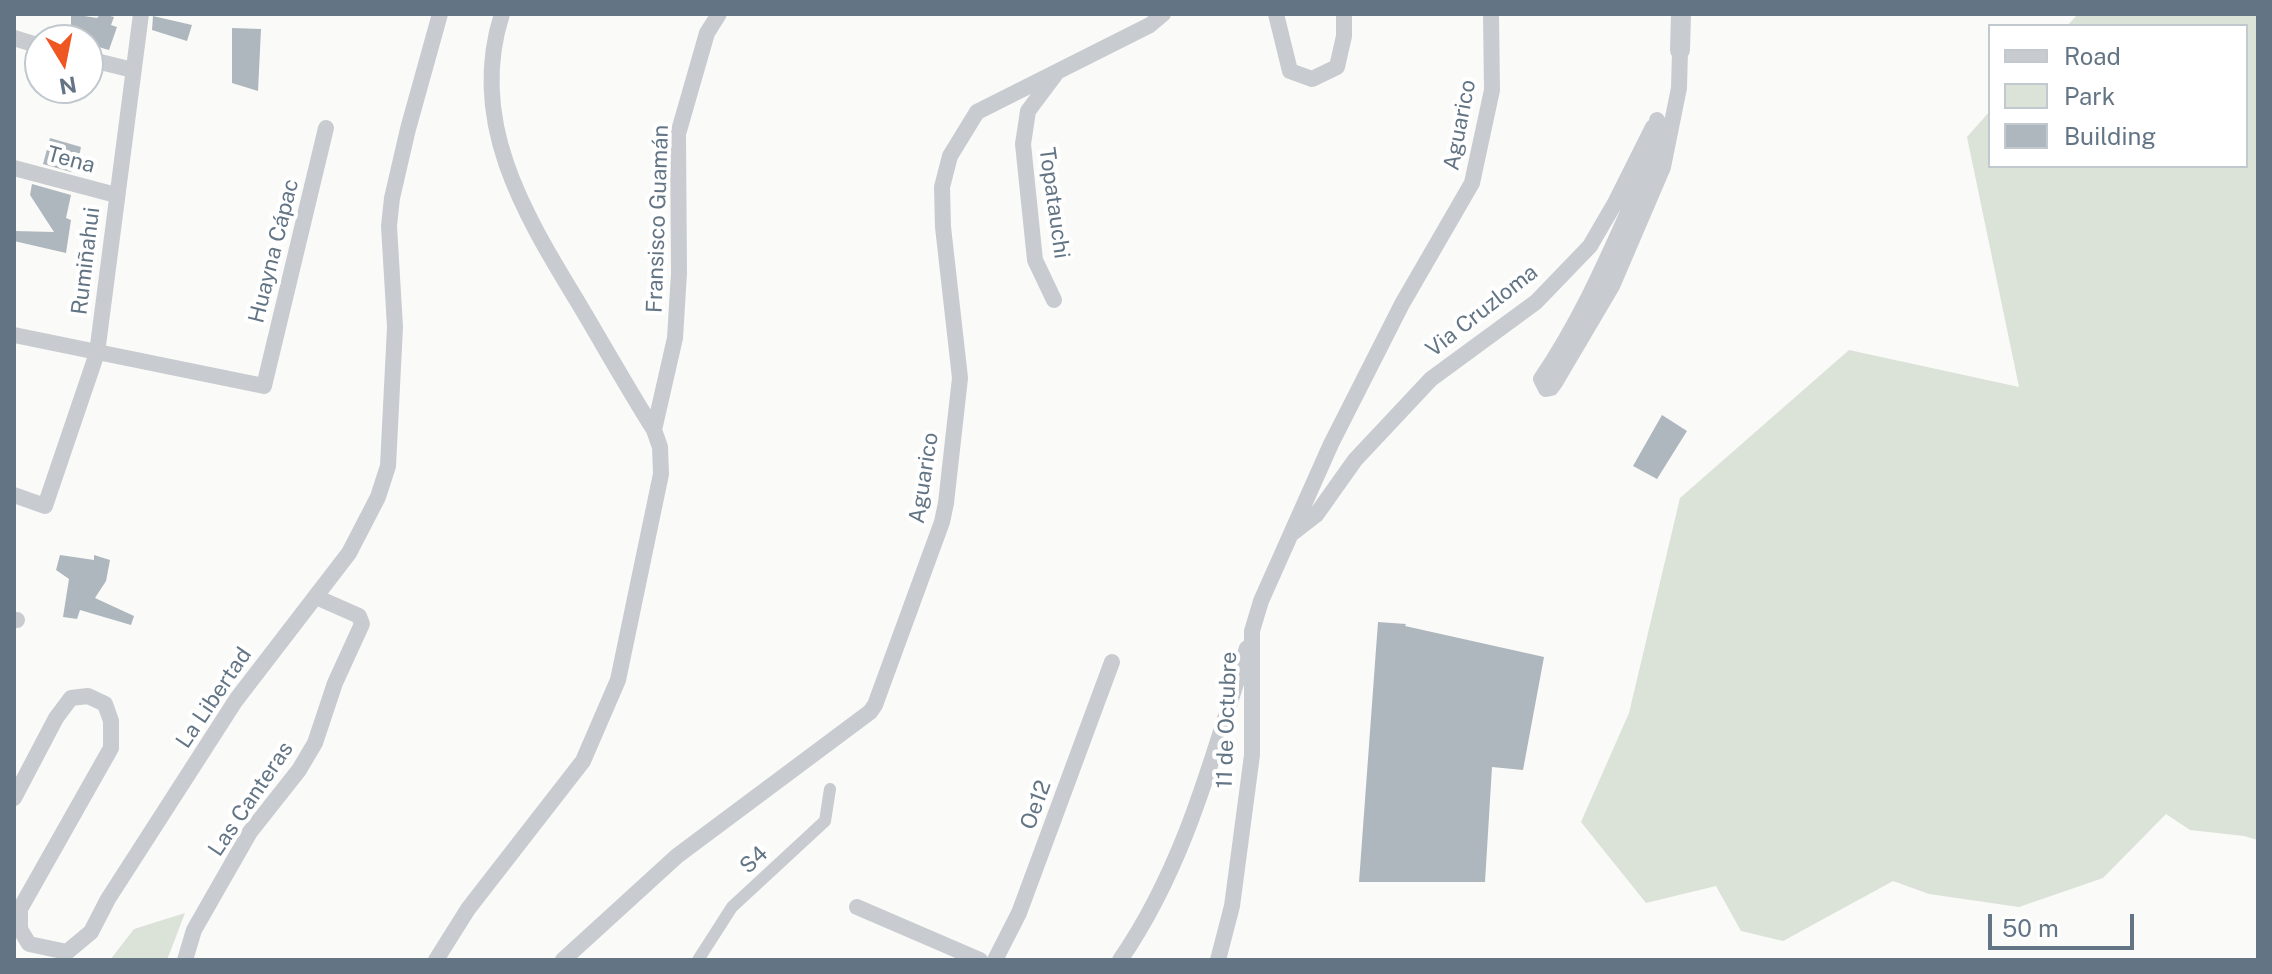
<!DOCTYPE html>
<meta charset="utf-8">
<style>
body{margin:0}
#map{position:relative;width:2272px;height:974px;overflow:hidden;background:#fafaf8;font-family:"Public Sans",sans-serif}
canvas{display:block}
.frame{position:absolute;inset:0;border:16px solid #637585;pointer-events:none}
.legend{position:absolute;left:1988px;top:24px;width:260px;height:144px;box-sizing:border-box;background:#fff;border:2px solid #c1c8ce;margin:0;padding:10px 14px;list-style:none;font-size:24px;color:#637585}
.legend li{display:flex;align-items:center;gap:16px;height:40px}
.legend b{width:40px;border:2px solid #c1c8ce}
.north{position:absolute;left:24px;top:24px;width:80px;height:80px;box-sizing:border-box;background:#fff;border:2px solid #c1c8ce;border-radius:50%;rotate:170deg;font-size:22px;font-weight:700;line-height:32px;text-align:center;color:#637585}
.north::after{content:'';display:block;margin:auto;width:28px;height:36px;background:#f05621;clip-path:polygon(50% 0,100% 100%,50% 72%,0 100%)}
.scale{position:absolute;left:1988px;top:914px;width:146px;height:36px;box-sizing:border-box;border:4px solid #637585;border-top:0;padding-left:10px;font-size:24px;line-height:28px;white-space:nowrap;color:#637585;-webkit-text-stroke:6px #fff;paint-order:stroke}
</style>
<div id="map">
<canvas width="2272" height="974"></canvas>
<div class="frame"></div>
<ul class="legend">
<li><b style="height:10px;background:#c8ccd0"></b>Road</li>
<li><b style="height:22px;background:#dbe2d8"></b>Park</li>
<li><b style="height:22px;background:#aeb7bd"></b>Building</li>
</ul>
<div class="north">N</div>
<div class="scale">50 m</div>
</div>
<script>
const context = document.querySelector('canvas').getContext('2d');
context.lineJoin = 'round';
function fillPath(path, color) {
  context.fillStyle = color;
  context.fill(path, 'evenodd');
}
function trace(path, color, width, dash) {
  context.strokeStyle = color;
  context.lineWidth = width;
  context.lineCap = dash ? 'butt' : 'round';
  context.setLineDash(dash || []);
  context.stroke(path);
}
function label(font, color, halo, rows, align = 'center') {
  context.font = font + ' "Public Sans",sans-serif';
  context.lineWidth = 8;
  context.setLineDash([]);
  context.textBaseline = 'middle';
  context.strokeStyle = halo;
  context.fillStyle = color;
  for (const [text, x, y, turn = 0] of rows) {
    context.save();
    context.translate(x, y);
    context.rotate((+turn || 0) * Math.PI / 180);
    context.textAlign = isNaN(turn) ? turn : align;
    if (halo) context.strokeText(text, 0, 0);
    context.fillText(text, 0, 0);
    context.restore();
  }
}
fillPath(new Path2D(`
 M2078 14H2258V840L2244 836 2190 830 2166 814 2103 878 2019 907 1929 894 1893 881 1783 941 1741 931 1716 886 1646 903 1581 822 1629 713 1680 498 1849 350 2019 387 1967 137 1990 111V166H2246V26H2067Z
 M185 913 167 960H110L134 929Z`), '#dbe2d8');
fillPath(new Path2D(`
 M71 14 97 18 101 14 114 17 111 25 117 27 109 50 88 44V40H63L71 27Z
 M153 16 192 25 187 41 152 30Z
 M232 28 261 29 258 91 232 83Z
 M50 138 81 147 79 157 71 172 43 164Z
 M32 184 71 195 66 218 71 220 66 253 14 241V231L54 232 30 195Z
 M1662 415 1687 431 1657 479 1633 466Z
 M60 555 94 560V555L110 560 106 581 95 598 134 616 131 625 80 610 77 619 63 617 69 579 56 570Z
 M1378 622 1406 624 1405 626 1544 657 1523 770 1492 767 1485 882H1359Z`), '#aeb7bd');
trace(new Path2D(`
 M698 960 732 907 825 821 830 789`), '#c8ccd0', 12);
trace(new Path2D(`
 M1276 14 1290 71 1312 79 1337 67 1344 36V14
 M14 38 40 46
 M88 59 133 70
 M1657 120C1658 152 1642 180 1630 208 1603 269 1578 324 1541 379L1546 389 1551 388 1556 381 1612 286 1663 167 1679 88 1680 50
 M14 168 116 195
 M1054 300 1035 260 1023 144 1028 111 1055 75
 M14 335 264 386 326 128
 M654 430 675 338 679 273 678 134 707 33 719 14
 M14 495 45 506 97 353 141 14
 M1294 532 1316 515 1355 460 1431 379 1536 302 1590 246 1615 203 1653 127
 M14 620H17
 M14 798 56 718 71 698 88 696 105 704 111 721V748L20 909V929L29 944 67 952 91 932 108 899 236 700 349 553 378 497 388 466 395 327 389 226 392 198 408 129 440 14
 M857 907 980 960
 M185 960 194 930 250 832 299 770 315 743 335 683 362 624 359 616 316 597
 M436 960 468 909 583 761 618 680 661 474 660 447 654 430C628 389 604 346 579 304 525 215 467 122 502 14
 M563 960 677 856 870 712 875 705 942 522 946 503 960 378 943 227 942 187 950 156 977 112 1150 25 1163 14
 M995 960 1019 913 1112 662
 M1120 960C1185 866 1213 755 1247 648
 M1218 960 1232 906 1252 755V631L1261 601 1331 444 1402 304 1472 183 1492 90 1491 14`), '#c8ccd0', 16);
trace(new Path2D(`
 M1680 50 1681 14`), '#c8ccd0', 20);
label('22px', '#637585', '#fff', [
 ["Aguarico",1460,125,-79],
 ["Tena",71,160,15],
 ["Topatauchi",1054,203,82],
 ["Fransisco Guamán",658,219,-88],
 ["Huayna Cápac",274,251,-76],
 ["Rumiñahui",86,261,-83],
 ["Via Cruzloma",1482,311,-38],
 ["Aguarico",924,478,-81],
 ["La Libertad",214,698,-56],
 ["11 de Octubre",1227,720,-88],
 ["Las Canteras",251,799,-56],
 ["Oe12",1036,805,-70],
 ["S4",754,860,-43]
]);
</script>
